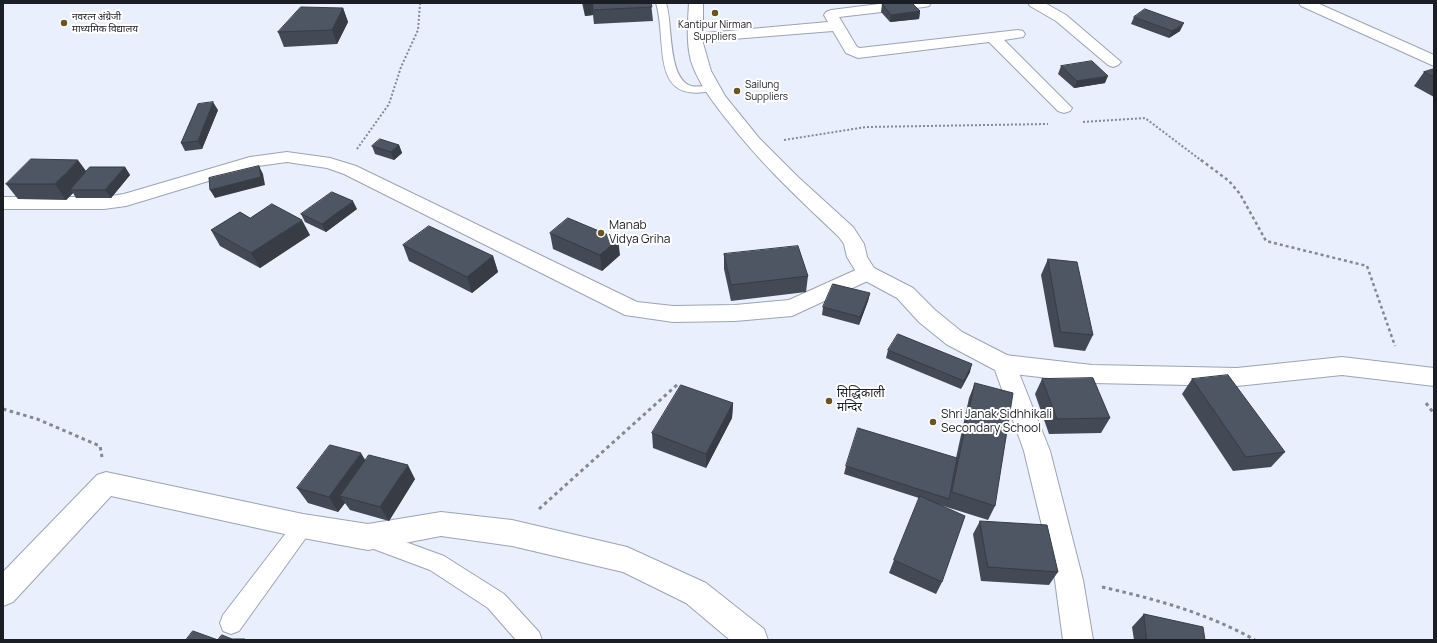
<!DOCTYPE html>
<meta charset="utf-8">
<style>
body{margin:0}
#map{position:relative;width:1437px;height:643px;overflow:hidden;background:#e9effd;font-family:Manrope,sans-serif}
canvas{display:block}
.frame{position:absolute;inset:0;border:4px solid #1c1e25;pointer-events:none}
</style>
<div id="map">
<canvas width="1437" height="643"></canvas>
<div class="frame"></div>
</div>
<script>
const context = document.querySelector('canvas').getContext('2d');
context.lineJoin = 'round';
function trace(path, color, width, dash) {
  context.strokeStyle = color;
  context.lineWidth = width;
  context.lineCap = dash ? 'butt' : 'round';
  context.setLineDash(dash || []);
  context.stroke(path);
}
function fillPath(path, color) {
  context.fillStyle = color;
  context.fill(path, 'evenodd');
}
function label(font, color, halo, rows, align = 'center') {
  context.font = font + ' Manrope,"Noto Sans Devanagari",sans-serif';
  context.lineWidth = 4;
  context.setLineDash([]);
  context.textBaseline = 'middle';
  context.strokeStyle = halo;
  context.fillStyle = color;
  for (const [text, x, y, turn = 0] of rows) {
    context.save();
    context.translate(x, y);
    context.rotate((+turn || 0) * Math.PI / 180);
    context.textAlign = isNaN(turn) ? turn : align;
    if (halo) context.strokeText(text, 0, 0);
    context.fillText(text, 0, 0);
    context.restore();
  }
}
const service = new Path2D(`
 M656 3H666C673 23 667 78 691 86 699 88 707 84 715 86L717 88 715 90C648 107 668 41 656 3Z
 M303 517 310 520 313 526 310 532 239 631 231 634 223 631 220 623 223 615 296 520Z
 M370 529 444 556 504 594 539 632 542 640H516L488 608 430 570 363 545 360 538 363 531Z`);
const minor = new Path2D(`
 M887 3H931L929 6 924 7 839 17 857 47 860 48 1018 30 1023 31 1025 34 1023 37 1004 40 1072 108 1070 111 1064 113 1058 111 989 42 858 58 846 53 833 31 695 42 690 41 688 38 690 35 695 34 828 22 824 15 826 12 831 10Z
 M1028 3H1045L1066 15 1121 62 1118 65 1113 67 1108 65 1056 21 1030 6Z
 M1299 3H1317L1434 55V66L1301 6Z
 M287 152 330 158 356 166 637 302 673 306 735 305 789 300 860 268 867 266 874 268 877 273 874 278 792 316 735 321 673 322 625 315 344 174 327 168 287 162 258 166 126 206 104 209H3V197H104L124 194 250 157Z
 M1005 355 1092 365 1237 368 1342 357 1434 368V386L1342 375 1237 386 1092 383 1005 373 997 370 993 364 997 358Z
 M106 472 303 514 368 524 441 512 512 520 627 547 706 583 764 629 768 640H730L686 603 623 572 512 546 441 536 368 550 303 538 111 496 13 602 3 606V572L97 475Z`);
const secondary = new Path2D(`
 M689 3H703V43L711 71 725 96 759 138 798 177 853 227 864 244 867 257 874 268 913 288 935 310 962 332 1013 358 1050 451 1083 580 1093 640H1063L1055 580 1024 451 995 370 946 344 919 322 897 298 860 278 847 257 844 244 839 237C800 200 760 163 727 120 713 102 698 83 691 61 686 42 688 22 689 3Z`);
trace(service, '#9ca3b3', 2);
trace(minor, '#9ca3b3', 2);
trace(secondary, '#9ca3b3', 2);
trace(new Path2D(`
 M1083 122 1145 118 1202 161
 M784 140 866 127 1048 124
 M357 149 389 104 401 67 418 30 420 4`), '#848892', 2, [2, 2]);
trace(new Path2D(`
 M1201 160 1229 181 1240 194 1266 241 1367 266 1395 346`), '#848892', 2.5, [3, 3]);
trace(new Path2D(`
 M1426 403 1434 414
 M3 409 37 419 100 446 102 457
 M539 509 678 384
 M1102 587C1155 599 1207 613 1255 640`), '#848892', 3, [3.5, 3.5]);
fillPath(service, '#fff');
fillPath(minor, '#fff');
fillPath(secondary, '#fff');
fillPath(new Path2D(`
 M582 3H651L653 21 594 24 593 15 585 16Z
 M882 4 920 11 919 19 890 22 881 12Z
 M343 8 348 22 337 44 284 47 278 32Z
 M1134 17 1180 31 1169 38 1131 24Z
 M1061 66 1105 83 1074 88 1058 74Z
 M1434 69V97L1414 86 1424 72Z
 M218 110 202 149 185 151 181 143Z
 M399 145 402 153 394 160 375 154 372 146Z
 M125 167 130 175 111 198H76L73 193 66 200 18 199 6 184 87 171Z
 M357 209 326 232 305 222 301 214Z
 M211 230 310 235 260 268 220 246Z
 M550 233 620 255 602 271 553 249Z
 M403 245 493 256 498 272 472 293 409 261Z
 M724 254 808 276 806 292 731 301 724 269Z
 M1048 259 1093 335 1085 351 1054 347 1041 275Z
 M870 293 868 301 859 325 822 315 823 307Z
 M888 350 970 372 961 389 886 358Z
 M1042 379 1110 418 1101 433 1049 434 1035 394Z
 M1192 379 1285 452 1271 467 1233 471 1182 394Z
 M975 383 995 506 988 520 937 504 942 582 936 594 889 573 894 560 919 498 844 474 846 466 956 458 969 398Z
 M733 403 732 418 706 468 653 448 652 433Z
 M365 460 415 479 389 521 350 510 345 503 338 512 308 503 297 488Z
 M980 521 1058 572 1049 585 981 581 973 534Z
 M1144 614 1205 640H1134L1132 627Z`), '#434955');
fillPath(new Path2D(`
 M584 3H593V15L585 16Z
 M343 8 348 22 337 44 332 30Z
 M920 11 919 19 890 22 891 15Z
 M1184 23 1180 31 1169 38 1172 31Z
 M1108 76 1105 83 1074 88 1077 81Z
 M213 102 218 110 202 149 198 141Z
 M399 145 402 153 394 160 391 152Z
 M78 160 89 175 70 190 73 193 66 200 55 184Z
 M259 166 263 174 265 185 215 198 210 190Z
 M125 167 130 175 111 198 105 190Z
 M353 201 357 209 326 232 322 224Z
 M302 220 310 235 260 268 251 253Z
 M618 239 620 255 602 271 600 255Z
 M493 256 498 272 472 293 467 277Z
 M870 293 868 301 859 325 860 317Z
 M972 364 970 372 961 389 964 381Z
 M733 403 732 418 706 468V454Z
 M361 453 370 468 340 496 345 503 338 512 329 497Z
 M408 465 415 479 389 521 380 507Z`), '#373c45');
const building = new Path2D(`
 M593 3H651L652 7 593 10Z
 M894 3H912L920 11 891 15 882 4Z
 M301 7 343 8 332 30 278 32Z
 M1145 9 1184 23 1172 31 1134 17Z
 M1092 61 1108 76 1077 81 1061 66Z
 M1434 69V77L1424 72Z
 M213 102 198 141 181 143 198 104Z
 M380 139 399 145 391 152 372 146Z
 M31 159 78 160 55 184H6Z
 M259 166 261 177 210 190 209 178Z
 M90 167H125L105 190H70Z
 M332 192 353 201 322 224 301 214Z
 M272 204 302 220 251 253 211 230 240 212 250 218Z
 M568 218 618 239 600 255 550 233Z
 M429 226 493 256 467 277 403 245Z
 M798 246 808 276 731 285 724 254Z
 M1048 259 1077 262 1093 335 1061 332Z
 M833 284 870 293 860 317 823 307Z
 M898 334 972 364 964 381 888 350Z
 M1228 375 1285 452 1246 457 1192 379Z
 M1093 378 1110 418 1057 419 1042 379Z
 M975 383 1013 393 995 506 952 492Z
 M681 385 733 403 706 454 652 433Z
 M858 428 957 458 949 499 846 466Z
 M330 445 361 453 329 497 297 488Z
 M369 455 408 465 380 507 340 496Z
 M920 496 965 516 942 582 894 560Z
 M980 521 1047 525 1058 572 988 567Z
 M1144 614 1203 627 1205 640H1147Z
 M193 631 218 640H186Z
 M222 635 232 639H244L248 640H218Z`);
fillPath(building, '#4e5563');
trace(building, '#373c45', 1);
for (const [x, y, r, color] of [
 [715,13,4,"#685523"],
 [64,23,4,"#685523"],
 [737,91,4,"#685523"],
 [601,233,4,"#685523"],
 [829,401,4,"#685523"],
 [933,422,4,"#685523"]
]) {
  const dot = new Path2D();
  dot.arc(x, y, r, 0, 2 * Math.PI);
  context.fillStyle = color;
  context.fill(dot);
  trace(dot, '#fff', 1.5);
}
label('10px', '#1c1e25', '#fff', [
 ["नवरत्न अंग्रेजी",72,17],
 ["माध्यमिक विद्यालय",72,29],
 ["Kantipur Nirman",715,25,"center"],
 ["Suppliers",715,37,"center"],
 ["Sailung",745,85],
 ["Suppliers",745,97]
], 'left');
label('12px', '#1c1e25', '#fff', [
 ["Manab",609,226],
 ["Vidya Griha",609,240],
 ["सिद्धिकाली",837,394],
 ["मन्दिर",837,408],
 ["Shri Janak Sidhhikali",941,415],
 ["Secondary School",941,429]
], 'left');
</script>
